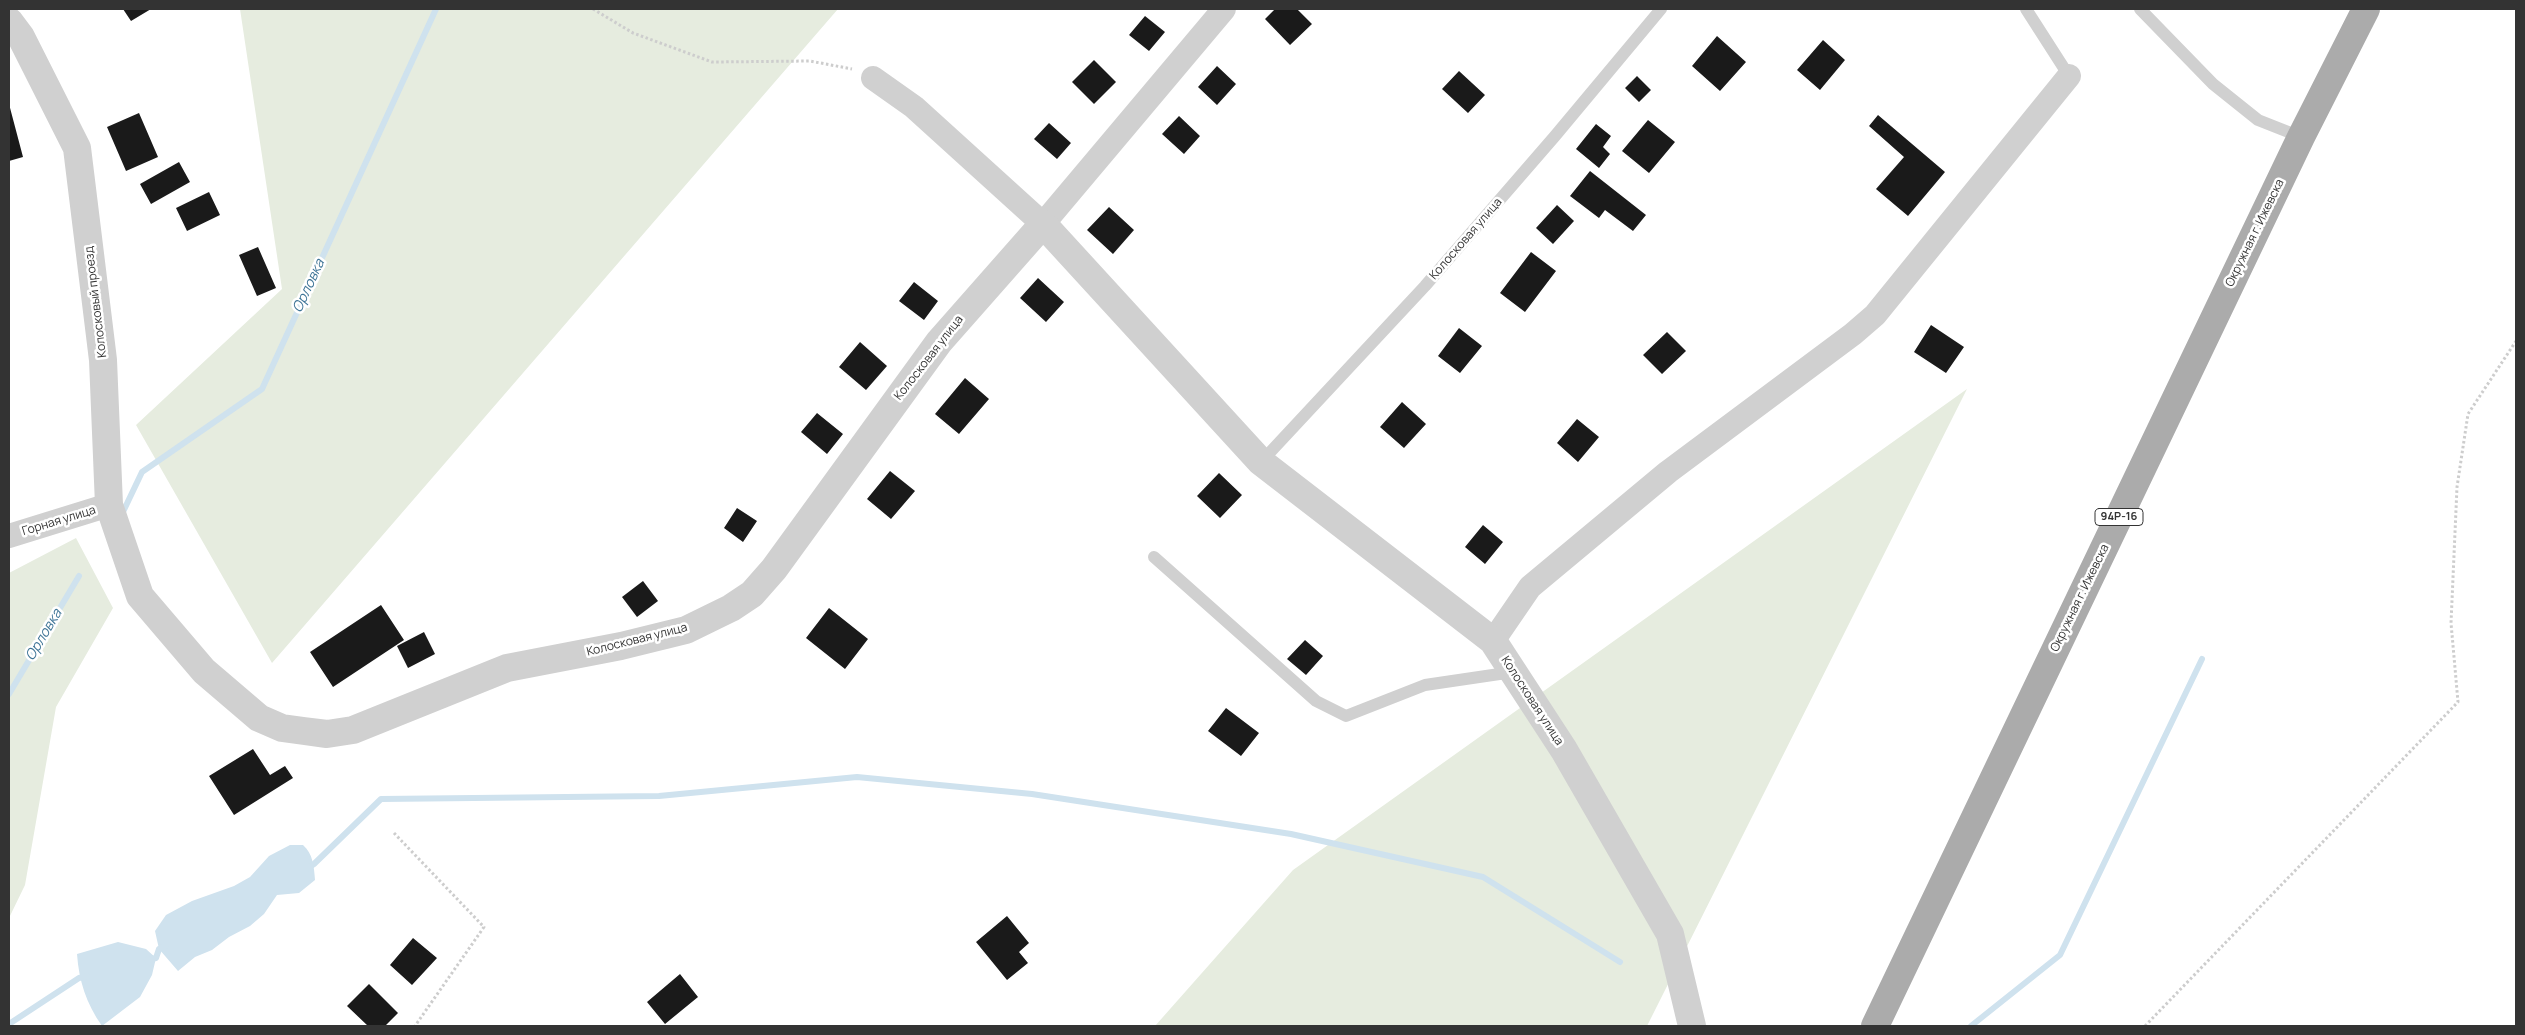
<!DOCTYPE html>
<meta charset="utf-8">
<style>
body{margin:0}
#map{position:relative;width:2525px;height:1035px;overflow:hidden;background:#fff;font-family:Manrope,sans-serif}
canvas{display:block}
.frame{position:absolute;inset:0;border:10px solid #333;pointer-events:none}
</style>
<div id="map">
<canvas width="2525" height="1035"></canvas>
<div class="frame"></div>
</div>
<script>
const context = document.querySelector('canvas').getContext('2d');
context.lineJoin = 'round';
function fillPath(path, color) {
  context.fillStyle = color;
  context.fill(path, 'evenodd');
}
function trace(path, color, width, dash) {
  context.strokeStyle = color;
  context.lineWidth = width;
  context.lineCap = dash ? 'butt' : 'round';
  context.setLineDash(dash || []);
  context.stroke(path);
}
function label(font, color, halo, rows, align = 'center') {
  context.font = font + ' Manrope,sans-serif';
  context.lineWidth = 5;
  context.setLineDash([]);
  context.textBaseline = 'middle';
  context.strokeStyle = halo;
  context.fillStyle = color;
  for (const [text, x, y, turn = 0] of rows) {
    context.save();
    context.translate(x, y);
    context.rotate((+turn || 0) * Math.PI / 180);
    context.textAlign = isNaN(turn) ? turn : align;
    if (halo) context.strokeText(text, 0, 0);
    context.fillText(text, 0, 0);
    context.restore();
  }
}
fillPath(new Path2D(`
 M240 9H838L272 663 136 425 282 289Z
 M1967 389 1647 1026H1155L1293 870Z
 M76 538 113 608 56 707 25 885 9 918V573Z`), '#e6ecdf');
fillPath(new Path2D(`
 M290 845H303C313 854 314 866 315 880L299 893 277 895 264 914 250 926 229 937 212 950 195 957 178 971 159 949 155 931 166 915 192 901 234 886 250 877 269 856Z
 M118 942 146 949 156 958 152 975 140 997 102 1026C86 1003 79 981 77 954Z`), '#cfe2ee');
trace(new Path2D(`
 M122 514 142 472 262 389 436 9
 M9 694 79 576
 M308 868 314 864 381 799 659 796 857 777 1032 794 1291 834 1483 877 1620 962
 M147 960 156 958 159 949 165 946
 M9 1024 79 978 87 976
 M1971 1026 2060 955 2202 659`), '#cfe2ee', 6);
fillPath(new Path2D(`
 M123 9H151L131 21Z
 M1275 9H1297L1312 24 1290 45 1265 19Z
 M1145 16 1165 32 1149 51 1129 35Z
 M1717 36 1746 62 1720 91 1692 66Z
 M1823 40 1845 60 1820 90 1797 70Z
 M1094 60 1116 82 1094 104 1072 82Z
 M1217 66 1236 84 1217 105 1198 87Z
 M1459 71 1485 95 1468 113 1442 89Z
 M1637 76 1651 90 1639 102 1625 88Z
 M9 104 23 157 9 161Z
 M139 113 158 157 126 171 107 127Z
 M1878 115 1945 172 1908 216 1876 189 1904 157 1869 126Z
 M1179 116 1200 136 1184 154 1162 134Z
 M1648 120 1675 142 1649 173 1622 151Z
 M1049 123 1071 143 1057 159 1034 139Z
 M1596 124 1611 136 1603 147 1610 154 1599 168 1576 149Z
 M179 162 190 182 151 204 140 184Z
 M1590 171 1646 215 1633 231 1605 210 1599 218 1570 196Z
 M209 192 220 215 187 231 176 208Z
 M1557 205 1574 221 1553 244 1536 228Z
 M1109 207 1134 230 1113 254 1087 230Z
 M258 247 276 288 257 296 239 255Z
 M1531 252 1556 271 1525 312 1500 293Z
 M1038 278 1064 302 1046 322 1020 298Z
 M914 282 938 301 924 320 899 301Z
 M1931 325 1964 347 1946 373 1914 352Z
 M1459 328 1482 346 1460 373 1438 356Z
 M1667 332 1686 351 1662 374 1643 355Z
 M860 342 887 366 866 390 839 367Z
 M965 378 989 399 959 434 935 414Z
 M1402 402 1426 424 1404 448 1380 427Z
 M817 413 843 434 827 454 801 432Z
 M1577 419 1599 437 1578 462 1557 443Z
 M890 471 915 491 891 519 867 499Z
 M1219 473 1242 495 1220 518 1197 496Z
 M737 508 757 521 743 542 724 528Z
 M1483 525 1503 542 1485 564 1465 547Z
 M643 581 658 601 637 617 622 597Z
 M381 605 404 640 333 687 310 652Z
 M829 608 868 639 845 669 806 638Z
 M424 632 435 654 408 668 397 646Z
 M1305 640 1323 656 1306 675 1287 659Z
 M1226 708 1259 733 1241 756 1208 731Z
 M253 749 270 775 285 766 293 778 234 815 209 776Z
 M1007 916 1029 943 1019 952 1028 963 1007 980 976 942Z
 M413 938 437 958 412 985 390 965Z
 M680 974 698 997 665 1024 647 1002Z
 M369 984 398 1013 385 1026H368L347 1006Z`), '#1a1a1a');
trace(new Path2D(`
 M593 9 633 33 712 62 810 61 852 69
 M394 833 484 927 415 1026
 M2145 1026 2458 702 2451 623 2457 487 2468 414 2516 341`), '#cdcdcd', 3, [2.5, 2.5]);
trace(new Path2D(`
 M2026 9 2069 76
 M2140 9 2213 84 2258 120 2301 137
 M1261 462 1425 286 1555 136 1661 9
 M1154 557 1316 701 1346 716 1425 685 1513 672`), '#d0d0d0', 12);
trace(new Path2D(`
 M873 78 914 107 1043 224 1224 9
 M9 536 109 505
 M1493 641 1530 587 1668 472 1853 334 1875 315 2069 76`), '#d0d0d0', 24);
trace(new Path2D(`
 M9 21 21 37 77 148 103 360 109 505 140 596 204 671 259 718 282 728 304 731 327 734 353 730 507 668 621 646 686 630 731 608 752 594 774 569 939 342 1043 224 1261 462 1493 641 1564 750 1670 934 1692 1026`), '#d0d0d0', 28);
trace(new Path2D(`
 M1875 1026 2301 137 2366 9`), '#ababab', 28);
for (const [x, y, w] of [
 [2119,517,48]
]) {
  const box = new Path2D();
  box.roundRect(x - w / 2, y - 8.5, w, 17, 4);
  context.fillStyle = '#fff';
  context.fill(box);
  trace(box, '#333', 1);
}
label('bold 11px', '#333', null, [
 ["94Р-16",2119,517]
]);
label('12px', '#333', '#fff', [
 ["Окружная г. Ижевска",2255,233,-64],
 ["Колосковая улица",1466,239,-49],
 ["Колосковый проезд",96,302,-97],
 ["Колосковая улица",929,358,-52],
 ["Горная улица",59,521,-17],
 ["Окружная г. Ижевска",2080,598,-64],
 ["Колосковая улица",637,640,-14],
 ["Колосковая улица",1532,701,57]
]);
label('italic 14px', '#3f7597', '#fff', [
 ["Орловка",309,286,-65],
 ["Орловка",44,635,-59]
]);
</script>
